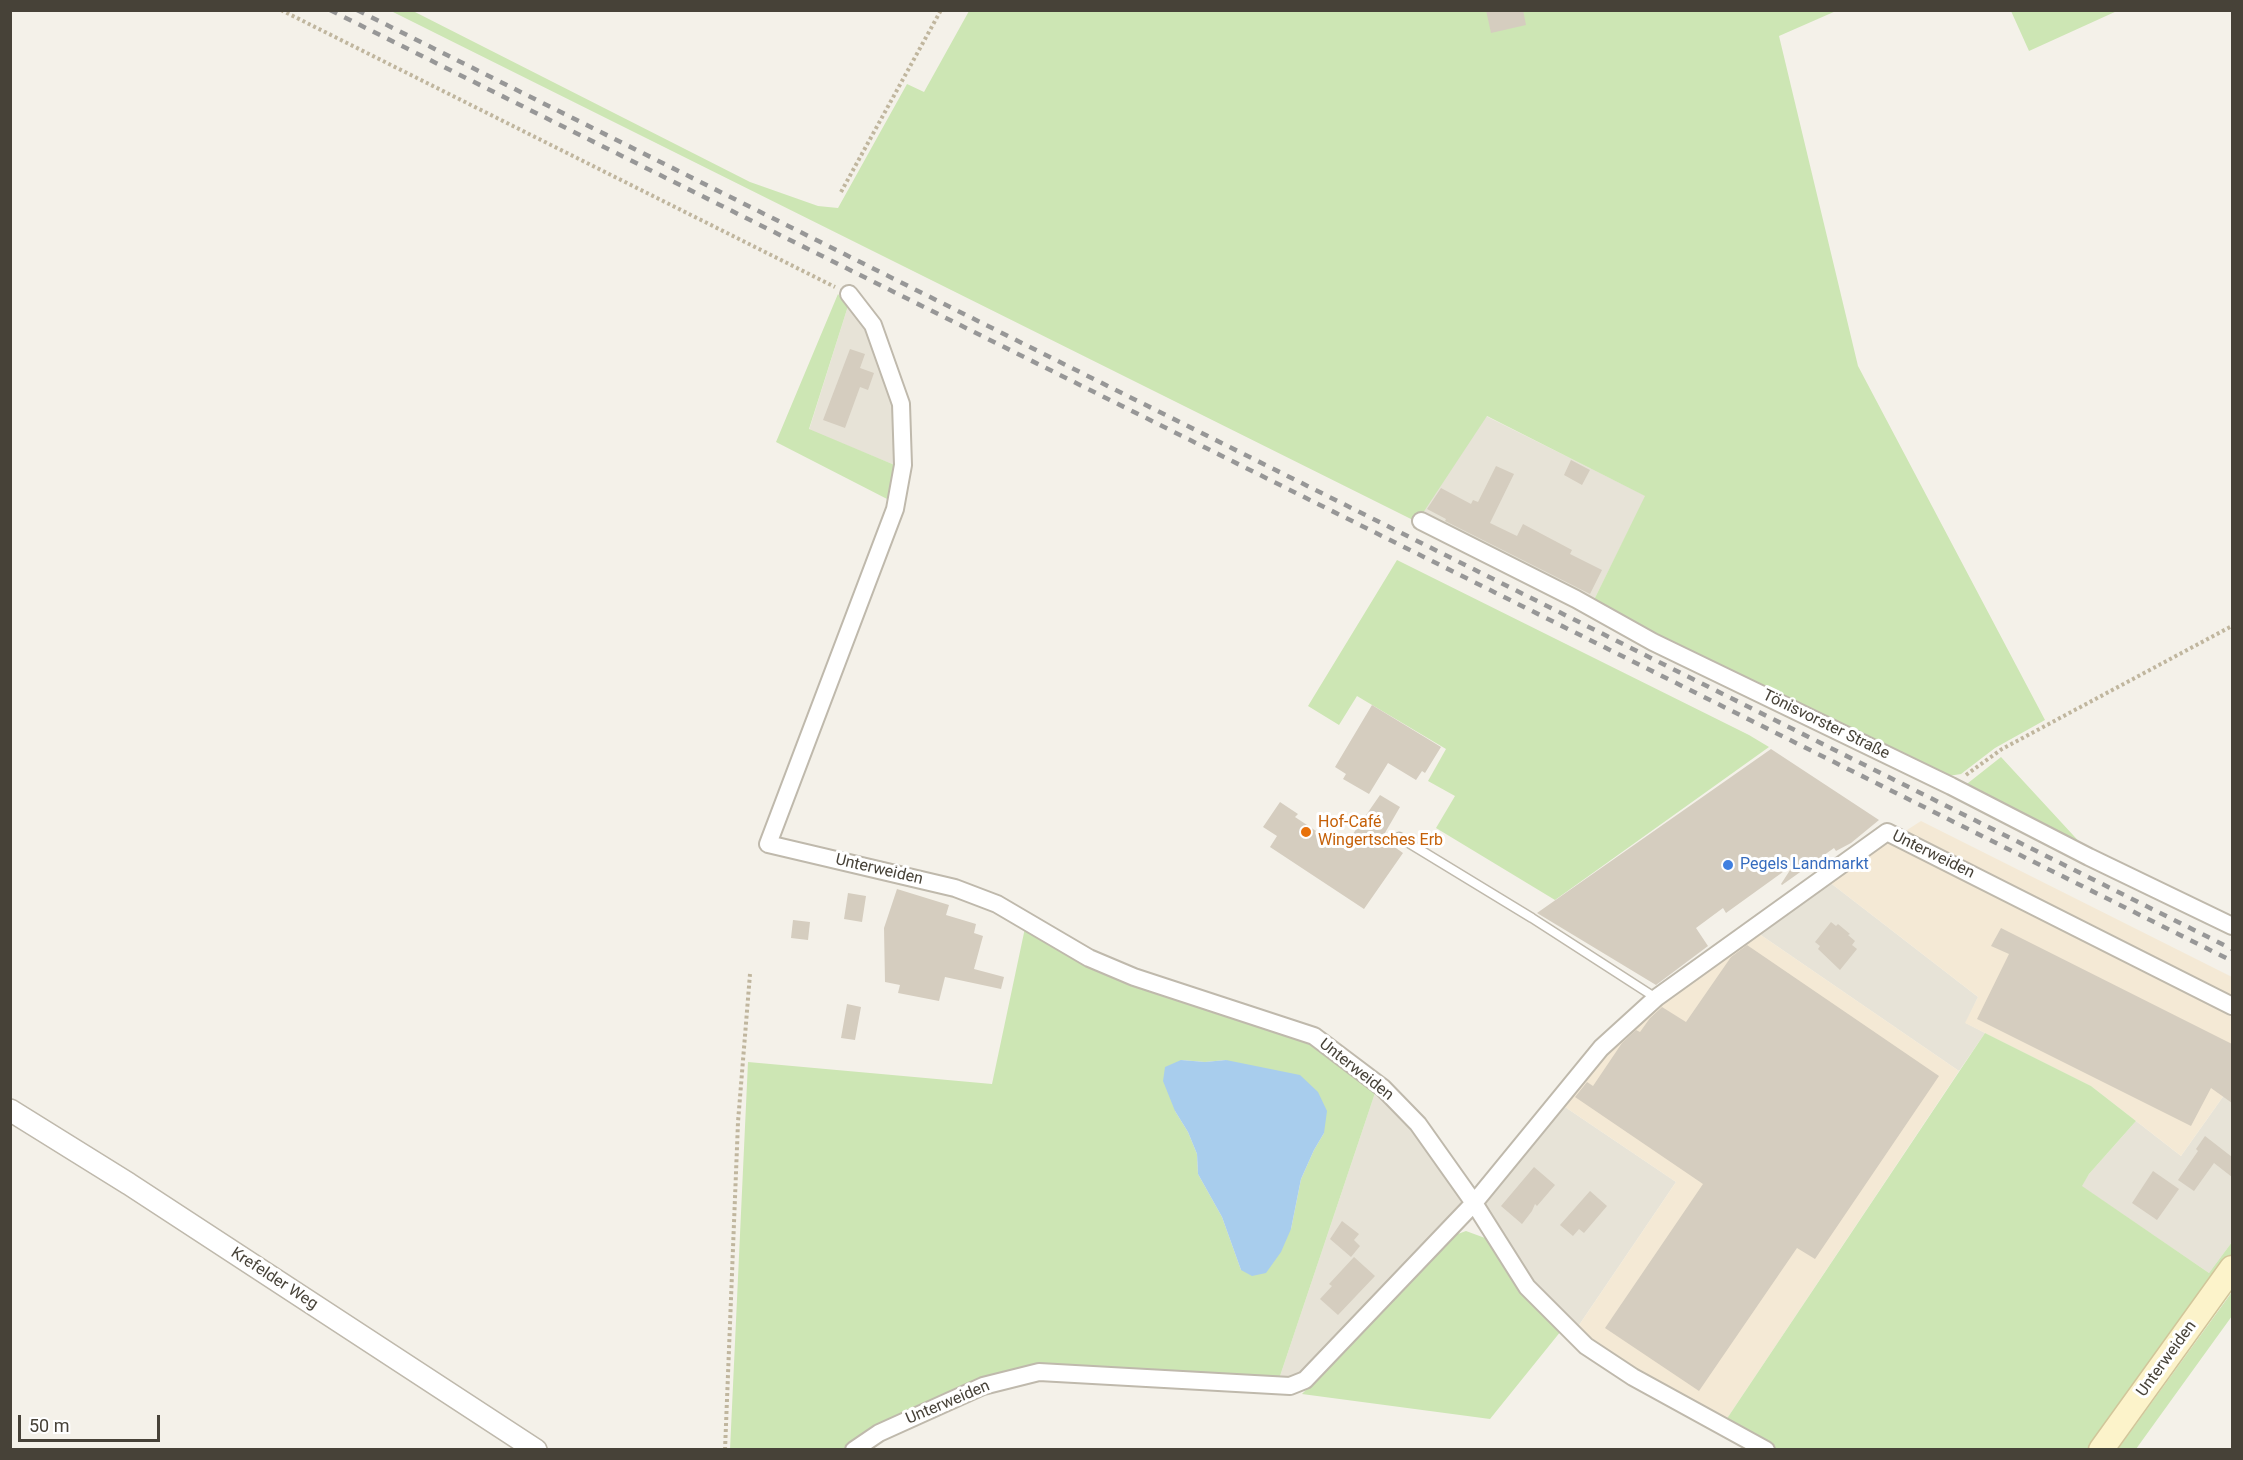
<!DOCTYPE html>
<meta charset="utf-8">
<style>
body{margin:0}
#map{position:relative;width:2243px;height:1460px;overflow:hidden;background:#f4f1e9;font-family:Roboto,sans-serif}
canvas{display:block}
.frame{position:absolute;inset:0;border:12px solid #474238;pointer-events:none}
.scale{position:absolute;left:18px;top:1415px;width:142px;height:27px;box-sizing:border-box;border:3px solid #474238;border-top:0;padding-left:8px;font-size:18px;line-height:21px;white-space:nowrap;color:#474238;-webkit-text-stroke:4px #fff;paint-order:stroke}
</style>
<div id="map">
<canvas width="2243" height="1460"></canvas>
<div class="frame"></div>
<div class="scale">50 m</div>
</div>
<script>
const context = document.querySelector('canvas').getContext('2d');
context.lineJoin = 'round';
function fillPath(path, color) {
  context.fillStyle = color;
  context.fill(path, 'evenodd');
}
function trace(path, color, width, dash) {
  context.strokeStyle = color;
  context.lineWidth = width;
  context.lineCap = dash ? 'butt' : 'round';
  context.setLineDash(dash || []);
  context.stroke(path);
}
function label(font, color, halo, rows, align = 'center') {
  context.font = font + ' Roboto,sans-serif';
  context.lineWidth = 6;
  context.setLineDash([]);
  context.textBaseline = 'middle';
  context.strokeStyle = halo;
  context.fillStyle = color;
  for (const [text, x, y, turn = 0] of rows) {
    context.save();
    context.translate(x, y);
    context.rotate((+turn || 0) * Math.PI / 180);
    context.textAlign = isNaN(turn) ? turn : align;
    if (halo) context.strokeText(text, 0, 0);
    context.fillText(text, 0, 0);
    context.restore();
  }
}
fillPath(new Path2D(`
 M848 306 860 320 883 368 893 401 897 466 809 430Z
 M1486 416 1646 496 1592 604 1422 513Z
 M1828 881 1978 997 1966 1023 1985 1033 1959 1071 1755 931Z
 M2232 1084V1242L2209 1273 2081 1186 2089 1174 2136 1121 2181 1156Z
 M1376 1090 1429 1149 1467 1199 1302 1374 1291 1379H1279Z
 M1562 1105 1676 1182 1575 1331 1531 1283 1482 1203Z`), '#e7e3d7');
fillPath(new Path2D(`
 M1921 821 2232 977V1084L2181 1156 2091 1086 1965 1023 1978 997 1828 881Z
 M1755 931 1959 1071 1726 1420 1628 1368 1575 1331 1676 1182 1562 1105 1603 1055 1655 1003Z`), '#f4e9d5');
fillPath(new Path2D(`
 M391 11H413L750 182 818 206 838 208 907 84 924 92 969 11H1836L1779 36 1858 366 2045 720 1995 748 1961 774 1942 777 1592 604 1645 496 1487 416 1417 522Z
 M2011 11H2117L2029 51Z
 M838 294 848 306 809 429 897 466 891 501 776 442Z
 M1397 560 1749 735 1769 747 1555 900 1436 828 1455 796 1428 781 1446 749 1357 696 1339 725 1308 706Z
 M2001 757 2085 848 1963 787Z
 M1025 928 1306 1037 1376 1090 1279 1379 1023 1366 876 1430 848 1449 730 1450 748 1062 992 1084ZM1181 1060 1205 1062 1226 1060 1324 1133 1314 1150 1301 1179 1291 1229 1241 1270 1222 1217 1198 1174 1197 1154 1188 1132 1175 1111Z
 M1985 1033 2091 1086 2136 1121 2089 1174 2082 1186 2209 1273 2232 1242V1259L2096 1449H1776L1726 1420Z
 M1466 1231 1485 1238 1521 1289 1561 1331 1490 1419 1302 1394 1455 1235Z
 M2232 1292V1316L2136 1449H2118Z`), '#cde6b4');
fillPath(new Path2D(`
 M1181 1060 1205 1062 1226 1060 1300 1075 1318 1092 1327 1111 1324 1133 1314 1150 1301 1179 1291 1229 1281 1252 1266 1273 1252 1276 1241 1270 1222 1217 1198 1174 1197 1154 1188 1132 1175 1111 1163 1081 1165 1067Z`), '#a8cded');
fillPath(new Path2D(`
 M1486 10H1523L1526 25 1491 33Z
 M850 349 865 354 860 368 874 373 868 390 860 387 845 428 823 420Z
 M1571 460 1590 470 1582 485 1564 475Z
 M1496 466 1514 474 1490 523 1517 536 1523 524 1572 550 1570 554 1602 570 1590 594 1445 521 1446 519 1427 509 1441 488 1471 504 1473 500 1478 502Z
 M1372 705 1441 747 1425 773 1422 771 1416 780 1388 763 1369 794 1343 779 1346 774 1335 767Z
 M1771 749 1879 820 1851 843 1836 851 1834 848 1782 885 1781 884 1794 864 1726 913 1723 908 1696 928 1708 946 1656 985 1537 913Z
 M1380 795 1400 807 1382 838 1403 853 1364 909 1270 847 1277 836 1263 827 1280 802 1298 814 1295 817 1331 841 1346 844Z
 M897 889 949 905 946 915 976 924 974 933 983 936 974 969 1004 977 1001 989 945 977 939 1001 898 993 900 985 885 982 884 928Z
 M848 893 866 896 862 922 844 919Z
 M793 920 810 922 808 940 791 938Z
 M1831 922 1836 926 1838 924 1850 934 1848 935 1855 941 1852 945 1857 949 1840 970 1818 949 1820 946 1815 942Z
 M2001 928 2232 1044V1103L2211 1088 2191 1126 1977 1019 2009 954 1991 946Z
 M1747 945 1939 1076 1815 1259 1797 1248 1699 1391 1605 1328 1703 1184 1575 1097 1587 1082 1593 1086 1622 1043 1636 1030 1640 1032 1650 1018 1662 1007 1686 1022 1731 957Z
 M847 1004 861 1007 855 1040 841 1038Z
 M2205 1136 2232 1157V1177L2214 1163 2194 1191 2178 1180 2198 1151 2196 1149Z
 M1534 1167 1555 1185 1537 1206 1535 1204 1532 1211 1522 1224 1501 1206Z
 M2153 1171 2179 1189 2157 1220 2132 1203Z
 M1590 1191 1607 1206 1584 1233 1579 1229 1573 1236 1560 1225Z
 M1342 1221 1359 1234 1354 1240 1360 1246 1351 1257 1330 1239Z
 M1354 1257 1375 1276 1338 1315 1320 1299 1332 1286 1329 1284Z`), '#d5cdbf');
const service = new Path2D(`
 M1399 837 1532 918 1656 998`);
const minor = new Path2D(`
 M849 294 873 325 901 404 903 465 895 509 768 844 955 888 997 904 1089 958 1134 977 1314 1036 1383 1088 1418 1124 1474 1203 1527 1287 1586 1346 1633 1377 1766 1450
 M1421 521 1576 599 1653 642 1951 786 2089 857 2232 926
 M854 1450 879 1433 983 1386 1039 1372 1290 1386 1305 1380 1474 1203 1601 1048 1656 998 1887 832 2232 1006`);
const tertiary = new Path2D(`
 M10 1110 129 1184 536 1450`);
const secondary = new Path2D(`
 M2101 1450 2232 1268`);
trace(service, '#bfb9ac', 11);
trace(minor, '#bfb9ac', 20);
trace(tertiary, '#bfb9ac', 24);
trace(secondary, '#d1c69a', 27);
trace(new Path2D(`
 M281 10 835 287
 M841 192 941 10
 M1966 775 2002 749 2232 626
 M725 1450 738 1122 750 974`), '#c0b69e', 4, [3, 3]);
trace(service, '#fff', 8);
trace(minor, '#fff', 16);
trace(tertiary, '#fff', 21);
trace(secondary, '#fcf3ca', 24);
trace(new Path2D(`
 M330 10 2232 961
 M357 10 2232 949`), '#979797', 4.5, [8, 8]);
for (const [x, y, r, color] of [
 [1306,832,6,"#e8710a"],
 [1728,865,6,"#3f7fe0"]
]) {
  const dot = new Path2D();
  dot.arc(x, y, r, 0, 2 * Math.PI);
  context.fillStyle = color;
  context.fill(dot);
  trace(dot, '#fff', 2);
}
label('16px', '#474238', '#fff', [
 ["Tönisvorster Straße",1826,725,26],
 ["Unterweiden",1933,855,26],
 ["Unterweiden",879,870,13],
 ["Unterweiden",1356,1070,38],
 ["Krefelder Weg",274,1279,33],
 ["Unterweiden",2167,1359,-54],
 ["Unterweiden",948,1403,-23]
]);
label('16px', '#c56008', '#fff', [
 ["Hof-Café",1318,823],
 ["Wingertsches Erb",1318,841]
], 'left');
label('16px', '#366cbe', '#fff', [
 ["Pegels Landmarkt",1740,865]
], 'left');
</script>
